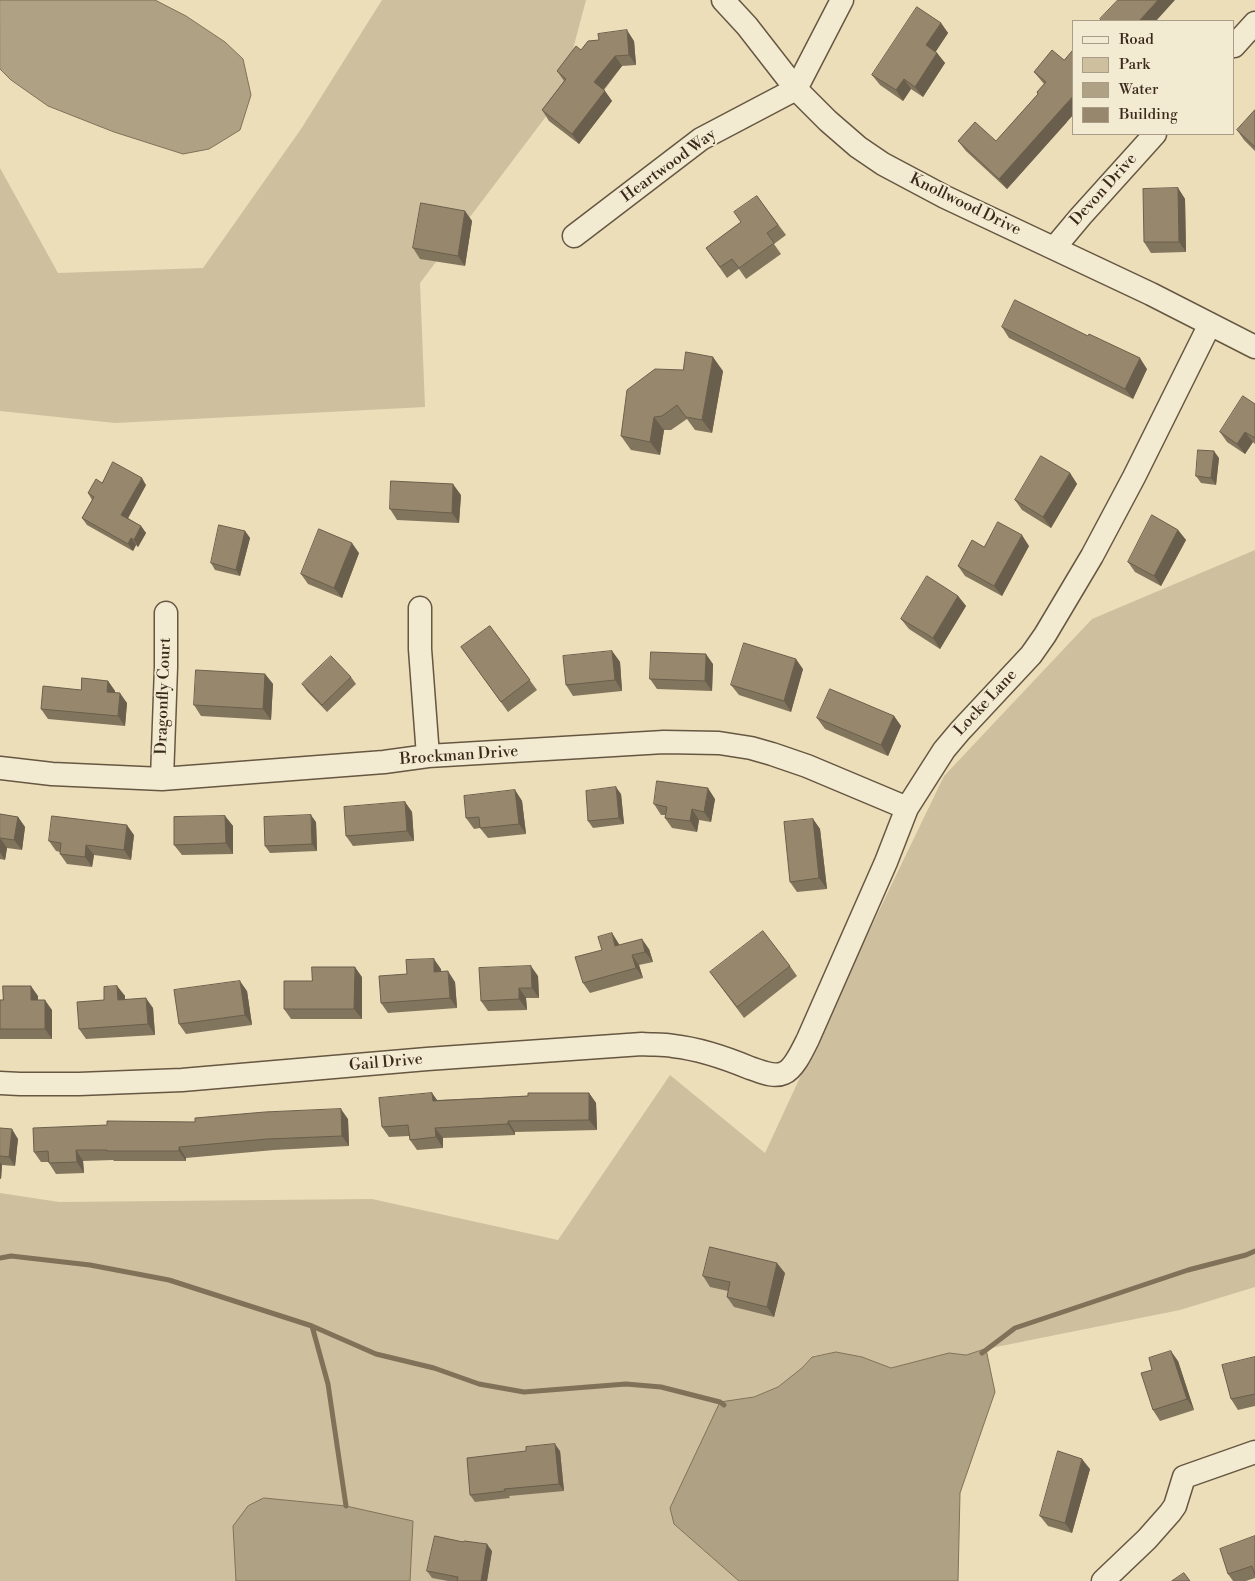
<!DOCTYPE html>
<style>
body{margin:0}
#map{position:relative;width:1255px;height:1581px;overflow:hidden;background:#ecdeb9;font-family:"Libre Bodoni",serif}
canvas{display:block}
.legend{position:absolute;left:1072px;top:20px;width:162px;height:115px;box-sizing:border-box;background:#f3ead2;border:1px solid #a99d89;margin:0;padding:6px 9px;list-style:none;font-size:15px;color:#3a2a1b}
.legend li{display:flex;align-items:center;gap:10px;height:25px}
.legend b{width:25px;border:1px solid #a99d89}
</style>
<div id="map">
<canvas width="1255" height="1581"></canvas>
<ul class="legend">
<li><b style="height:6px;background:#f3ead2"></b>Road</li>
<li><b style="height:14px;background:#cebf9e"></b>Park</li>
<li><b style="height:14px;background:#afa183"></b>Water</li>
<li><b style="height:14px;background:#97886d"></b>Building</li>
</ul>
</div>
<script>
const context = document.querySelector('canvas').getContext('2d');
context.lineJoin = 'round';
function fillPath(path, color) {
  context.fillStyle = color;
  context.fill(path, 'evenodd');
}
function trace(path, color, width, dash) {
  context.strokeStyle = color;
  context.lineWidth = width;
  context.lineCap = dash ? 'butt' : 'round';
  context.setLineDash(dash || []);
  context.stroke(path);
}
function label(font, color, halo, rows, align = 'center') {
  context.font = font + ' "Libre Bodoni",serif';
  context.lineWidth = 4;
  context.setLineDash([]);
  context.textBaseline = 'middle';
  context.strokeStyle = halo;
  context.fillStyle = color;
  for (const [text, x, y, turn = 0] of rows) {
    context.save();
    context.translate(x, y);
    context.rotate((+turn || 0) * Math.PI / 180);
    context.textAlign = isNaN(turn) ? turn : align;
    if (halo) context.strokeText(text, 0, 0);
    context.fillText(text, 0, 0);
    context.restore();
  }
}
fillPath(new Path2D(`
 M382 0H586L560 98 420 283 425 407 115 423 0 411V168L58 273 203 268 301 129Z
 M1255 550V1287L1180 1310 986 1349 966 1355 949 1353 891 1368 862 1357 836 1352 812 1356 802 1368 778 1387 754 1397 721 1402 674 1524 739 1581H410L413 1521 346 1506 264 1498 233 1526 236 1581H0V1193L59 1202 372 1199 558 1240 670 1075 765 1153 833 1006 944 776 1092 619Z`), '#cebf9e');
const water = new Path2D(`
 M0 0H155L186 16 225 42 243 59 251 95 240 130 209 149 183 154 114 132 48 106 11 80 0 69Z
 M986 1349 995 1392 960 1493 958 1581H739L674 1524 670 1508 720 1402 754 1397 778 1387 802 1368 812 1357 836 1352 862 1357 891 1368 949 1353 966 1355Z
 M264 1498 346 1506 413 1521 410 1581H236L233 1526 248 1506Z`);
fillPath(water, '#afa183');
trace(water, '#807159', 1);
trace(new Path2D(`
 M0 1258 11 1256 90 1265 169 1280 312 1326 376 1354 434 1368 479 1384 524 1392 626 1384 661 1387 720 1402 724 1405
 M312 1326 328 1384 346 1506
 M982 1353 1015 1328 1188 1270 1246 1255 1255 1251`), '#807159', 5);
const minor = new Path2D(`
 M723 0 747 26 796 89 828 121 858 147 883 164 945 197 1151 294 1255 347
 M1234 46 1255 23
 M574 236 701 139 796 89 842 0
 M1055 247 1081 216 1155 134
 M420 608V649L428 756
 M0 768 52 774 162 779 384 762 428 756 664 742 719 743 751 748 772 754 807 766 907 808
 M162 779 166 667V613
 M0 1083 20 1084H79L182 1080 427 1059 642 1044C653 1045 663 1044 673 1046 700 1049 726 1058 750 1068 760 1071 773 1078 784 1073 794 1069 803 1049 808 1039L886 862 907 808 944 750 960 731 1031 655 1045 635 1092 556 1134 477 1210 324
 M1103 1581 1147 1539 1170 1513 1175 1506 1184 1477 1255 1452`);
trace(minor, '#665742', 25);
trace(minor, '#f3ead2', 22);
fillPath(new Path2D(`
 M941 23 948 33 935 52 937 53 945 63 923 97 911 89 903 101 880 85 872 75Z
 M634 41 636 65 622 66 604 90 612 101 579 144 549 121 542 110 564 81 557 71 581 50Z
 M1064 60 1067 122 1007 189 966 151 958 141H996L1038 94 1037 92 1044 84 1034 72Z
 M1255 110V151L1244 140 1237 130Z
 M1178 188 1185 199 1186 252 1151 253 1144 242Z
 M757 196 786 235 774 244 781 254 746 279 739 269 727 278 706 248 741 222Z
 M465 211 472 221 465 266 420 259 413 248Z
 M1002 327 1147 369 1133 399 1009 338Z
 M683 370 723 371 712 433 695 430 687 419 671 430H664L660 455 631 450 621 436Z
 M1255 404V444L1253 442 1245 454 1227 442 1220 432Z
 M1219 458 1216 485 1201 483 1196 476Z
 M1070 473 1077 484 1051 528 1022 510 1015 500Z
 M102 483 146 485 128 518 141 526 146 533 138 547 136 545 133 551 87 525 82 518 92 500 88 493Z
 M461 495 459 523 397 520 390 509Z
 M1178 530 1186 540 1161 586 1135 572 1128 562Z
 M245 531 250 538 240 576 215 570 211 563Z
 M1029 546 1002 596 965 576 958 566 984 547Z
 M359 553 342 598 308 584 301 574Z
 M958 596 966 606 940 649 909 629 901 619Z
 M490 626 537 690 508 712 461 647Z
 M612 651 620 662 622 691 573 696 566 685Z
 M713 664 712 691 657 689 650 679Z
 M803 669 791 712 739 695 731 685Z
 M265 674 273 684 271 720 201 716 194 705Z
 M351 677 356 684 327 712 307 691 302 684Z
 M108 681 115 691V693L127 703 125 726 48 719 41 709 81 690Z
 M894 716 901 726 888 756 825 729 817 718Z
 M515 790 522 801 526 834 488 838 480 828 474 829 466 818Z
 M621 794 624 824 593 828 588 821Z
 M715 799 711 822 699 820 697 832 672 828 665 818V815H661L654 804Z
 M405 802 412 812 414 841 353 846 346 836Z
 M0 814 18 817 25 827 22 850 7 848 5 860 0 859Z
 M225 816 233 826V854L182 855 174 845Z
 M813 819 820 829 827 889 797 892 790 882Z
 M316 822 317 851 270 853 265 846Z
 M134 835 131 860 94 855 92 867 67 864 60 854V852L56 851 49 841Z
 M612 933 619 945 649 949 653 962 639 965 643 978 590 993 583 983Z
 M790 966 797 976 744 1018 710 972Z
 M441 969V972L455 982 457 1008 388 1013 381 1003 407 974Z
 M538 976 539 998H526L527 1010 488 1011 481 1001Z
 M362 977V1019H291L284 1009 312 981Z
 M117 986 125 996V999L153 1008 155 1035 86 1039 79 1029Z
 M247 991 252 1025 186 1034 179 1024Z
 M38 996V1000L52 1010V1039H0V1000Z
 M432 1093 437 1100 589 1093 596 1103 597 1130 515 1132V1135L443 1138V1148L417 1150 410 1140 409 1136 389 1137 382 1127Z
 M348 1119 349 1146 274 1150 186 1158V1161H114L113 1160 83 1161 84 1173 56 1174 49 1163V1162H41L34 1152 195 1122Z
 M0 1128 18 1139 15 1166 2 1165 1 1179H0Z
 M785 1273 774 1317 734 1307 727 1297 728 1291 710 1287 703 1276Z
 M1255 1357V1406L1238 1410 1231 1399Z
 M1178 1361 1194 1410 1160 1421 1153 1410Z
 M526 1451H560L564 1491 509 1496 510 1498 475 1502 470 1495Z
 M1090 1469 1072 1533 1048 1526 1040 1516Z
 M1255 1536V1578L1246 1581H1233L1228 1574Z
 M492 1551 487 1581H448L432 1578 427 1571Z`), '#82755e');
fillPath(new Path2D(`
 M1158 0H1175L1156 21H1139Z
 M941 23 948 33 933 56 926 45Z
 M627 30 634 41 636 65 629 55Z
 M937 53 945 63 923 97 915 87Z
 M615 56 622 66 601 92 594 82Z
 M904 79 911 89 903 101 896 90Z
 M605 91 612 101 579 144 572 134Z
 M1074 95V114L1007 189 999 179Z
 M1178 188 1185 199 1186 252 1179 242Z
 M465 211 472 221 465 266 458 256Z
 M713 357 723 371 712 433 702 420Z
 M1140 358 1147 369 1133 399 1125 389Z
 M654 417 664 430 660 455 650 442Z
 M1245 432 1253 442 1245 454 1237 444Z
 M1214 451 1219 458 1216 485 1211 478Z
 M1070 473 1077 484 1051 528 1043 517Z
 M142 478 146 485 126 522 121 515Z
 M453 484 461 495 459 523 452 513Z
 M141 526 146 533 138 547 134 540Z
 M1178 530 1186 540 1161 586 1154 576Z
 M245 531 250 538 240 576 236 570Z
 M1022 535 1029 546 1002 596 994 586Z
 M131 538 136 545 133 551 128 544Z
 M352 543 359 553 342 598 334 588Z
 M958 596 966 606 940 649 933 638Z
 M612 651 620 662 622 691 615 680Z
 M706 654 713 664 712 691 705 681Z
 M796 659 803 669 791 712 784 701Z
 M265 674 273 684 271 720 263 709Z
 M108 681 115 691 114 702 107 692Z
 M120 693 127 703 125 726 118 716Z
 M894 716 901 726 888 756 881 745Z
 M616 787 621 794 624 824 619 818Z
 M708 788 715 799 711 822 704 812Z
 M515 790 522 801 526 834 519 824Z
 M405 802 412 812 414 841 407 831Z
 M692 809 699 820 697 832 690 821Z
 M311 815 316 822 317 851 312 844Z
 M225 816 233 826V854L226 843Z
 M18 817 25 827 22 850 14 840Z
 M813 819 820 829 827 889 819 878Z
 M127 825 134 835 131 860 124 850Z
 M0 838 7 848 5 860 0 852Z
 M86 845 94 855 92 867 85 857Z
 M612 933 619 944 622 957 615 946Z
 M642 939 649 949 653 962 645 952Z
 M632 955 639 965 643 978 636 968Z
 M434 959 441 969 442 982 434 972Z
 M531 966 538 976 539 998 532 988Z
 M355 967 362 977V1019L354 1009Z
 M448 971 455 982 457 1008 450 998Z
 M240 981 247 991 252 1025 245 1015Z
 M31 986 38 996V1010L31 1000Z
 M117 986 125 996V1010L118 1000Z
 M519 988 526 998 527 1010 519 999Z
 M146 998 153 1008 155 1035 148 1024Z
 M45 1000 52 1010V1039L45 1029Z
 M432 1093 439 1103 433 1101Z
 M589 1093 596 1103 597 1130 589 1120Z
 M341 1109 348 1119 349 1146 342 1136Z
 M508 1121 515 1132V1135L508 1124Z
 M435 1128 443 1138V1148L436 1137Z
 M12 1129 18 1139 15 1166 9 1157Z
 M179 1147 186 1158V1161L179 1151Z
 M76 1150 83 1161 84 1173 77 1162Z
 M0 1162 2 1165 1 1179 0 1177Z
 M777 1263 785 1273 774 1317 767 1307Z
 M1171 1351 1178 1361 1194 1410 1187 1399Z
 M555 1444 560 1451 564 1491 559 1484Z
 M1082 1459 1090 1469 1072 1533 1065 1523Z
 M487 1544 492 1551 487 1581H481Z`), '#6a5f4c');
const building = new Path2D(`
 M1118 0H1158L1139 21H1102L1100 19Z
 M917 7 941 23 926 45 937 53 915 87 904 79 896 90 872 75Z
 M627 30 629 55 615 56 594 82 605 91 572 134 542 110 566 79 557 71 576 46 581 50 588 41 599 40 598 34Z
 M1074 49V95L999 179 958 141 975 122 996 141 1038 94 1037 92 1046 82 1034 72 1052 50 1064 60Z
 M1255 110V147L1237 130Z
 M1178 188 1179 242H1144L1143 189Z
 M757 196 778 225 767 233 774 243 739 268 732 259 720 267 706 248 741 222 734 212Z
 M421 203 465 211 458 256 413 248Z
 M1015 300 1088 336 1089 334 1140 358 1125 389 1002 327Z
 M686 352 713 357 702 420 686 417 677 405 662 416 654 417 650 442 621 436 627 390 655 369 683 370Z
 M1243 396 1255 404V438L1245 432 1237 444 1220 432Z
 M1198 450 1214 451 1211 478 1196 476Z
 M1041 456 1070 473 1043 517 1015 500Z
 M113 462 142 478 121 515 141 526 134 540 131 538 128 544 82 518 94 497 88 493 96 479 102 483Z
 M391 481 453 484 452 513 390 509Z
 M1152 515 1178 530 1154 576 1128 562Z
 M998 522 1022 535 994 586 958 566 972 540 984 547Z
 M219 525 245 531 236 570 211 563Z
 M319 529 352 543 334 588 301 574Z
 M927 576 958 596 933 638 901 619Z
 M490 626 530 680 501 702 461 647Z
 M744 643 796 659 784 701 731 685Z
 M612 651 615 680 566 685 563 656Z
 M651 652 706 654 705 681 650 679Z
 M331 656 351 677 322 705 302 684Z
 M196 670 265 674 263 709 194 705Z
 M82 678 108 681 107 692 120 693 118 716 41 709 43 686 81 690Z
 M830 689 894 716 881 745 817 718Z
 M657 781 708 788 704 812 692 809 690 821 665 818 667 807 654 804Z
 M616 787 619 818 588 821 586 791Z
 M515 790 519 824 480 828 479 817 466 818 464 796Z
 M405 802 407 831 346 836 344 807Z
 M0 814 18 817 14 840 0 838Z
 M311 815 312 844 265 846 264 817Z
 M52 816 127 825 124 850 86 845 85 857 60 854 61 843 49 841Z
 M225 816 226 843 174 845V817Z
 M813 819 819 878 790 882 784 822Z
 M763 931 790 966 737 1007 710 972Z
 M612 933 615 946 642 939 645 952 632 955 636 968 583 983 575 957 602 950 598 937Z
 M434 959V972L448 971 450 998 381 1003 379 976 407 974 406 960Z
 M531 966 532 988H519V999L481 1001 479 968Z
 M312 967H355L354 1009H284V981H312Z
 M240 981 245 1015 179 1024 174 990Z
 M3 986H31V1000H45V1029H0V1000H3Z
 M117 986 118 1000 146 998 148 1024 79 1029 77 1002 104 1000V987Z
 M432 1093 433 1101 528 1096V1093H589V1120L508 1121V1124L435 1128 436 1137 410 1140 408 1125 382 1127 379 1098Z
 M341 1109 342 1136 267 1139 179 1147V1151H107V1150H76L77 1162 49 1163 48 1151 34 1152 33 1128 107 1125V1121L195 1122V1118L265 1112Z
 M0 1128 12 1129 9 1157 0 1156Z
 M710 1247 777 1263 767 1307 727 1297 730 1282 703 1276Z
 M1171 1351 1187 1399 1153 1410 1141 1373 1152 1370 1149 1358Z
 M1255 1357V1394L1231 1399 1222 1365Z
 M555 1444 559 1484 504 1489 505 1491 470 1495 467 1458 526 1451V1447Z
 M1058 1451 1082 1459 1065 1523 1040 1516Z
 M435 1536 463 1542 464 1541 487 1544 481 1581H457L458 1577 427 1571Z
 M1255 1536V1575L1252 1566 1228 1574 1220 1549Z
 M1184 1573 1190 1581H1172Z`);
fillPath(building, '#97886d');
trace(building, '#6a5f4c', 1);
label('16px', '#3a2a1b', '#f3ead2', [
 ["Heartwood Way",669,166,-36],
 ["Devon Drive",1104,190,-48],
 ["Knollwood Drive",965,205,26],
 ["Dragonfly Court",164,696,-88],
 ["Locke Lane",986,703,-47],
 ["Brockman Drive",459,756,-4],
 ["Gail Drive",386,1063,-5]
]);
</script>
